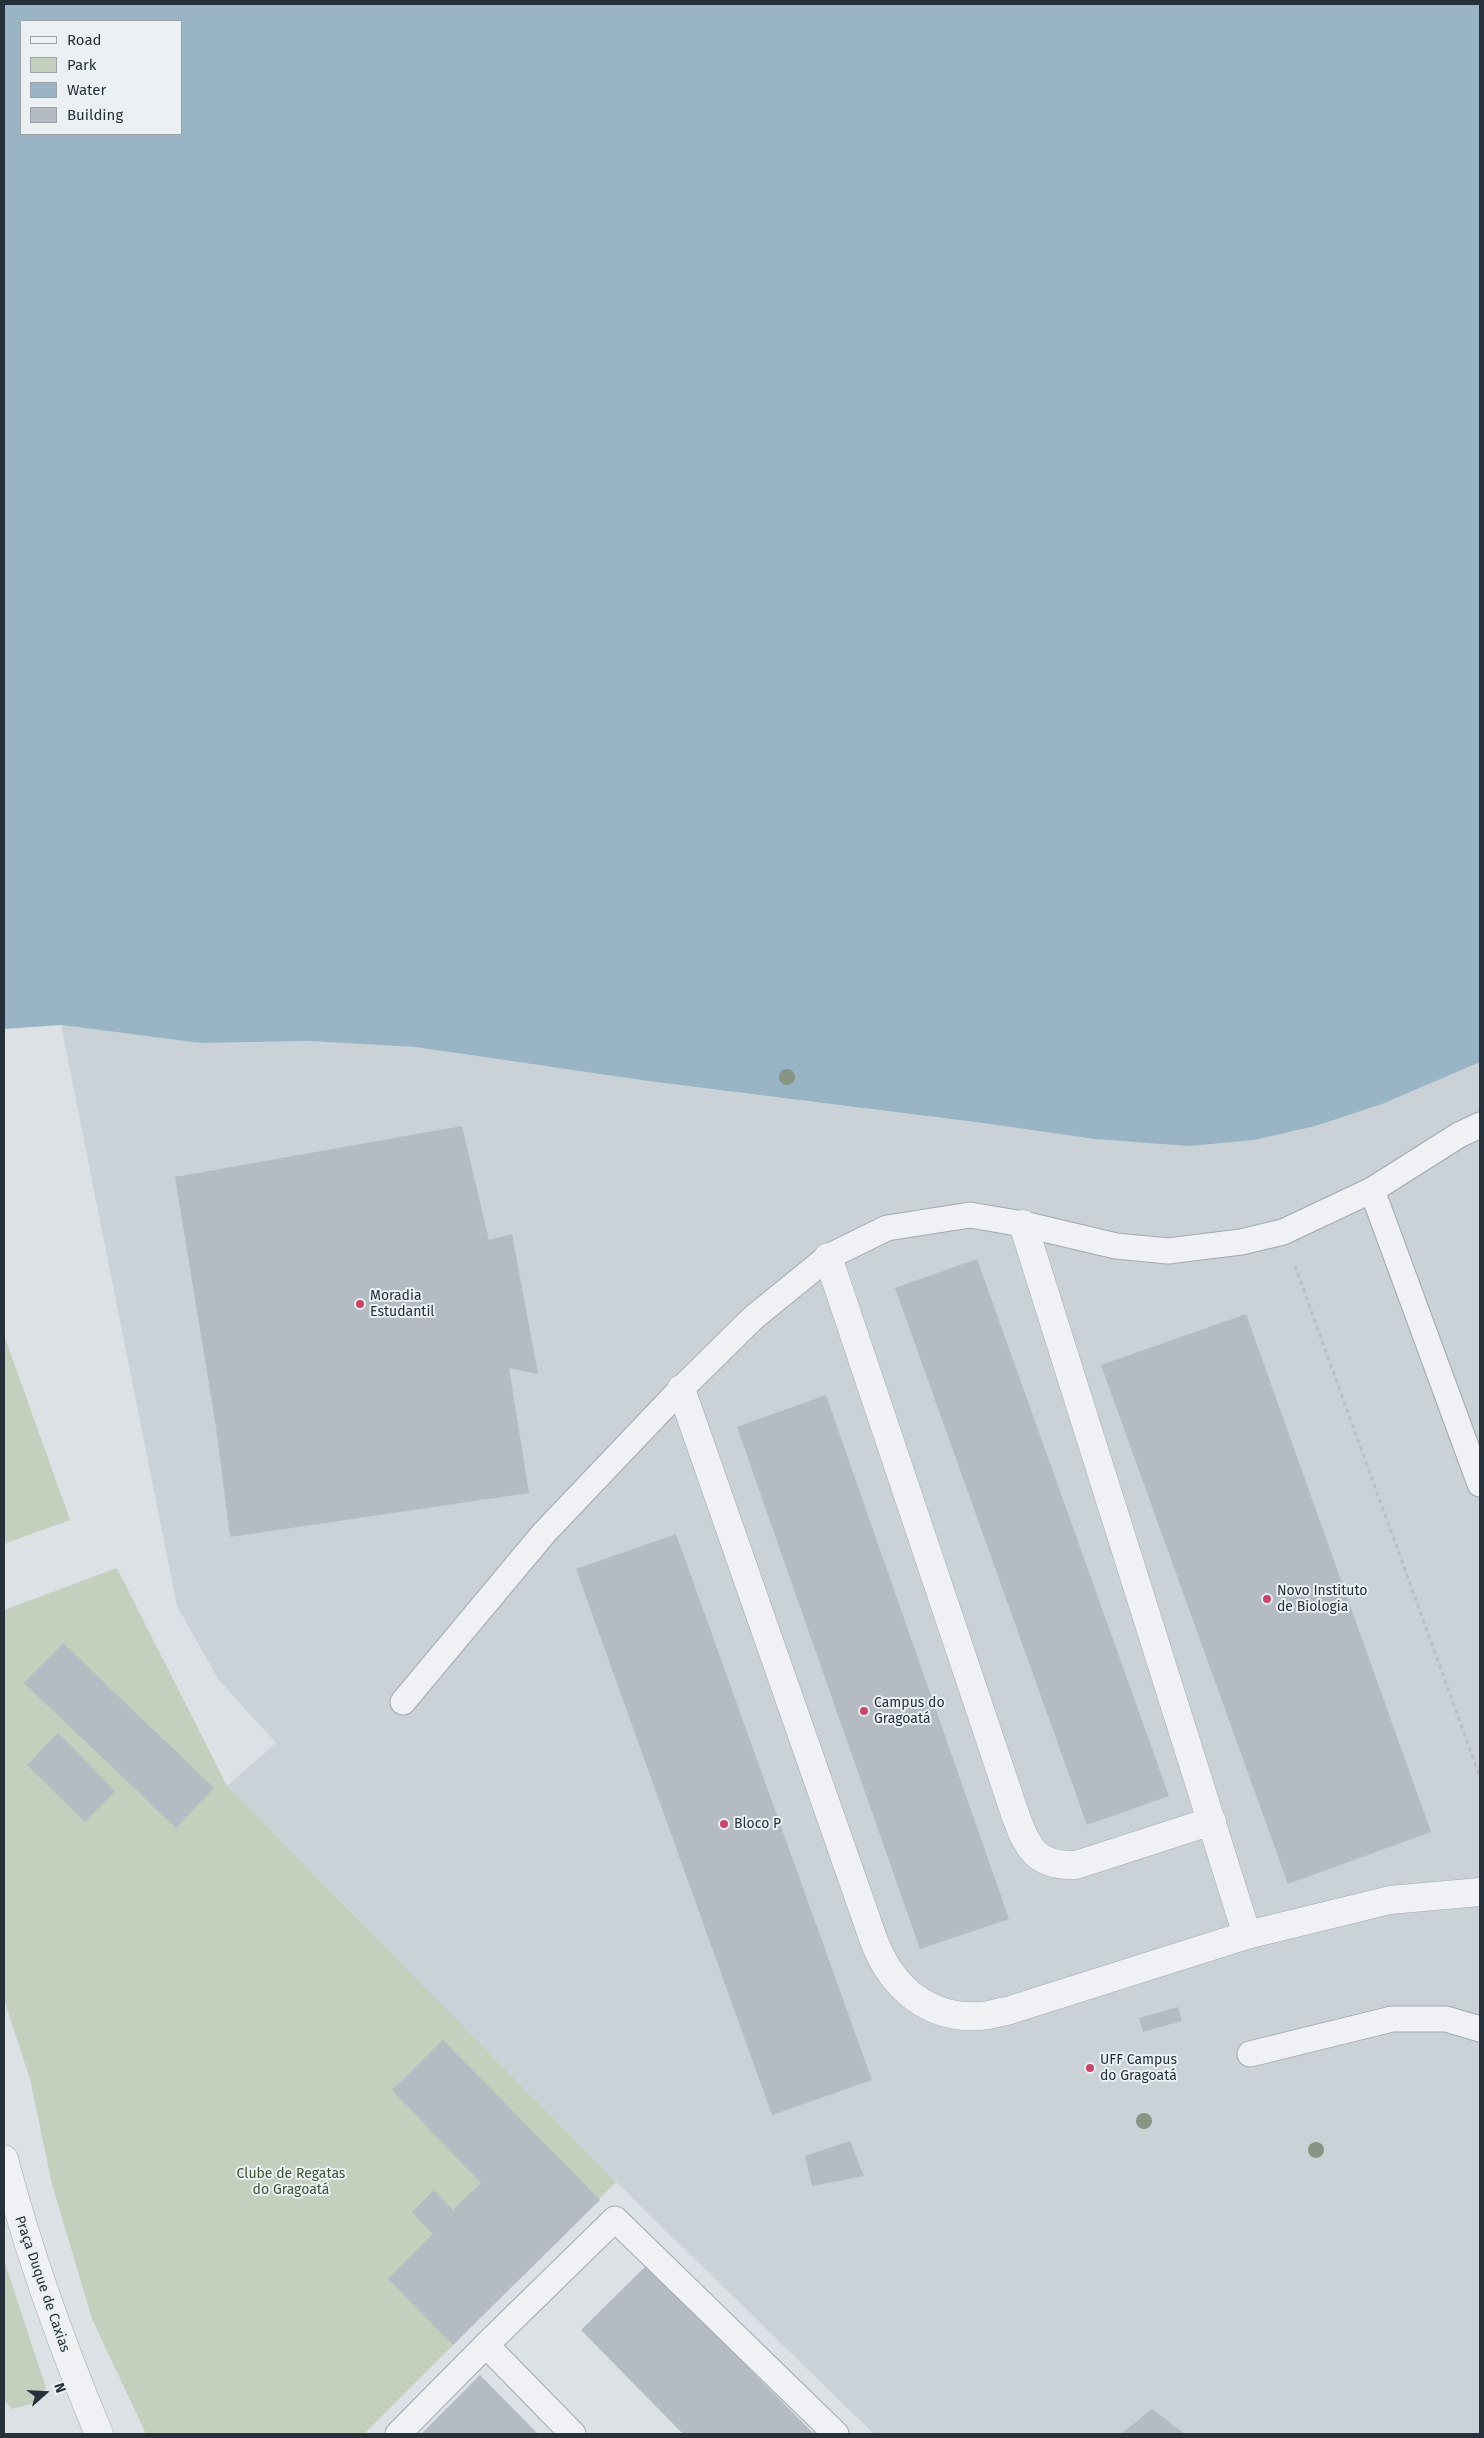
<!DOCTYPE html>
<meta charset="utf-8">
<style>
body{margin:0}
#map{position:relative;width:1484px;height:2438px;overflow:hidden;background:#dce1e5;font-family:"Fira Sans",sans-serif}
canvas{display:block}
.frame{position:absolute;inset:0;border:5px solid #27313b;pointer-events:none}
.legend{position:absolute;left:20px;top:20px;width:162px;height:115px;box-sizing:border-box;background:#ebf0f3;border:1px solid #9da4a9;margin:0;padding:6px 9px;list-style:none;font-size:15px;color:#27313b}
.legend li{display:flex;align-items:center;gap:10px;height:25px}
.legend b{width:25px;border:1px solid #9da4a9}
.north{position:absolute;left:20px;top:2368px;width:50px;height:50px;-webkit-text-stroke:4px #ebf0f3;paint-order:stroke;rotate:71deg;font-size:14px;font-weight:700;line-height:20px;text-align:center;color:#27313b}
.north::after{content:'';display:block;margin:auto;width:18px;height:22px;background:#27313b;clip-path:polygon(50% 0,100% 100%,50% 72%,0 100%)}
</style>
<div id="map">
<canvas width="1484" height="2438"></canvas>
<div class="frame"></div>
<ul class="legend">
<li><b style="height:6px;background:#eff1f4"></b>Road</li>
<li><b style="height:14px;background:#c5cfbe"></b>Park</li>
<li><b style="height:14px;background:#99b4c4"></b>Water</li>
<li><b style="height:14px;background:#b4bbc2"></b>Building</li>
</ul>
<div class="north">N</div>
</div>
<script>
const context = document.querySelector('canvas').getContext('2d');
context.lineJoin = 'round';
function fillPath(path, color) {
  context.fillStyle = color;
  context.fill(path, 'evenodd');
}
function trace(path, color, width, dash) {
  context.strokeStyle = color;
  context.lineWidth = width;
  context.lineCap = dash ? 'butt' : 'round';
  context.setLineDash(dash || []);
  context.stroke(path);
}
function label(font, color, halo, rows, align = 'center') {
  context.font = font + ' "Fira Sans",sans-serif';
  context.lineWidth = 4;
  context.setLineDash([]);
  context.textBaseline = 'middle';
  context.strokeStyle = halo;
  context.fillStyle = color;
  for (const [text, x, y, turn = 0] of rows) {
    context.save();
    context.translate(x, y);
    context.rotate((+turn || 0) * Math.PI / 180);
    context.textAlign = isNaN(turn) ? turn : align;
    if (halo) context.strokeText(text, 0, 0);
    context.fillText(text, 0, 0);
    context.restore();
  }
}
fillPath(new Path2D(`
 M1480 1009V2434H874L616 2182 227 1786 276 1743 218 1679 177 1606 61 1025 201 1043 309 1041 415 1047 648 1081 983 1123 1095 1139Z`), '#cad1d7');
fillPath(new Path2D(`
 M4 1335 70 1520 4 1544Z
 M117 1568 227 1786 616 2182 364 2434H146L92 2319 52 2184 30 2079 4 2000V1610Z
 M4 2260 46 2388 34 2403 12 2409 4 2400Z`), '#c5cfbe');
fillPath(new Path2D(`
 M4 4H1480V1062L1382 1104 1315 1126 1254 1140 1189 1146 1095 1139 983 1123 648 1081 415 1047 309 1041 201 1043 61 1025 4 1029ZM21 21H181V134H21Z`), '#99b4c4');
fillPath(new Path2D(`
 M462 1126 489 1240 512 1234 538 1374 509 1368 529 1493 230 1537 216 1427 175 1177Z
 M977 1259 1169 1796 1087 1825 895 1288Z
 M1246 1314 1431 1832 1288 1884 1101 1365Z
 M826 1395 1009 1919 920 1949 737 1427Z
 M676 1534 872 2080 772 2115 576 1569Z
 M63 1643 214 1788 176 1828 24 1683Z
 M58 1733 115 1791 85 1822 27 1765Z
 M1178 2007 1182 2021 1143 2032 1139 2018Z
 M443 2040 600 2200 453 2345 388 2279 433 2234 412 2212 434 2190 453 2210 481 2183 392 2090Z
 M850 2141 864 2176 812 2186 805 2156Z
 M647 2265 814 2434H683L581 2330Z
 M480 2375 538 2434H421Z
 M1152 2409 1185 2434H1121Z`), '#b4bbc2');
const lane = new Path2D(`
 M1372 1190 1480 1484
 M403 1702 544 1533 681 1389 753 1318 828 1257 887 1228 970 1215 1023 1224 1116 1246 1168 1251 1241 1242 1283 1232 1372 1190 1459 1135 1480 1125
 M1250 2054 1392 2019H1446L1480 2029
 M398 2434 486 2345
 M573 2434 486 2345 615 2219 836 2434`);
const street = new Path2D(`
 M1023 1224 1247 1935
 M828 1257 1014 1811C1026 1846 1035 1867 1076 1865L1212 1821
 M681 1389 874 1941C892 1988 928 2019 980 2016 989 2016 998 2012 1007 2011L1247 1935 1390 1900 1480 1892
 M4 2159C29 2254 61 2343 99 2434`);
trace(lane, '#a2a9af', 27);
trace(street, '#a2a9af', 29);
trace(new Path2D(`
 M1295 1266 1480 1777`), '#bbbfc4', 3, [4, 4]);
trace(lane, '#eff1f4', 25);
trace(street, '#eff1f4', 28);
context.fillStyle = '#869584';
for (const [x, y] of [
 [787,1077],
 [1144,2121],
 [1316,2150]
]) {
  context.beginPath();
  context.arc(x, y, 8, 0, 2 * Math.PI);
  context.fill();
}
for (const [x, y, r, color] of [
 [360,1304,5,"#c6466d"],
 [1267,1599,5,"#c6466d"],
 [864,1711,5,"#c6466d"],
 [724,1824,5,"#c6466d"],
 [1090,2068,5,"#c6466d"]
]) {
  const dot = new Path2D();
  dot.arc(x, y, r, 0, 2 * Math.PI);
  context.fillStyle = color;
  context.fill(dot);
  trace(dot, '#ebf0f3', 2);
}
label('14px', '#27313b', '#ebf0f3', [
 ["Moradia",370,1296],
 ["Estudantil",370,1312],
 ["Novo Instituto",1277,1591],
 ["de Biologia",1277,1607],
 ["Campus do",874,1703],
 ["Gragoatá",874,1719],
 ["Bloco P",734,1824],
 ["UFF Campus",1100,2060],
 ["do Gragoatá",1100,2076]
], 'left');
label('14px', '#405635', '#ebf0f3', [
 ["Clube de Regatas",291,2174],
 ["do Gragoatá",291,2190]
]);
label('14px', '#27313b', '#ebf0f3', [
 ["Praça Duque de Caxias",42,2284,71]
]);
</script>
